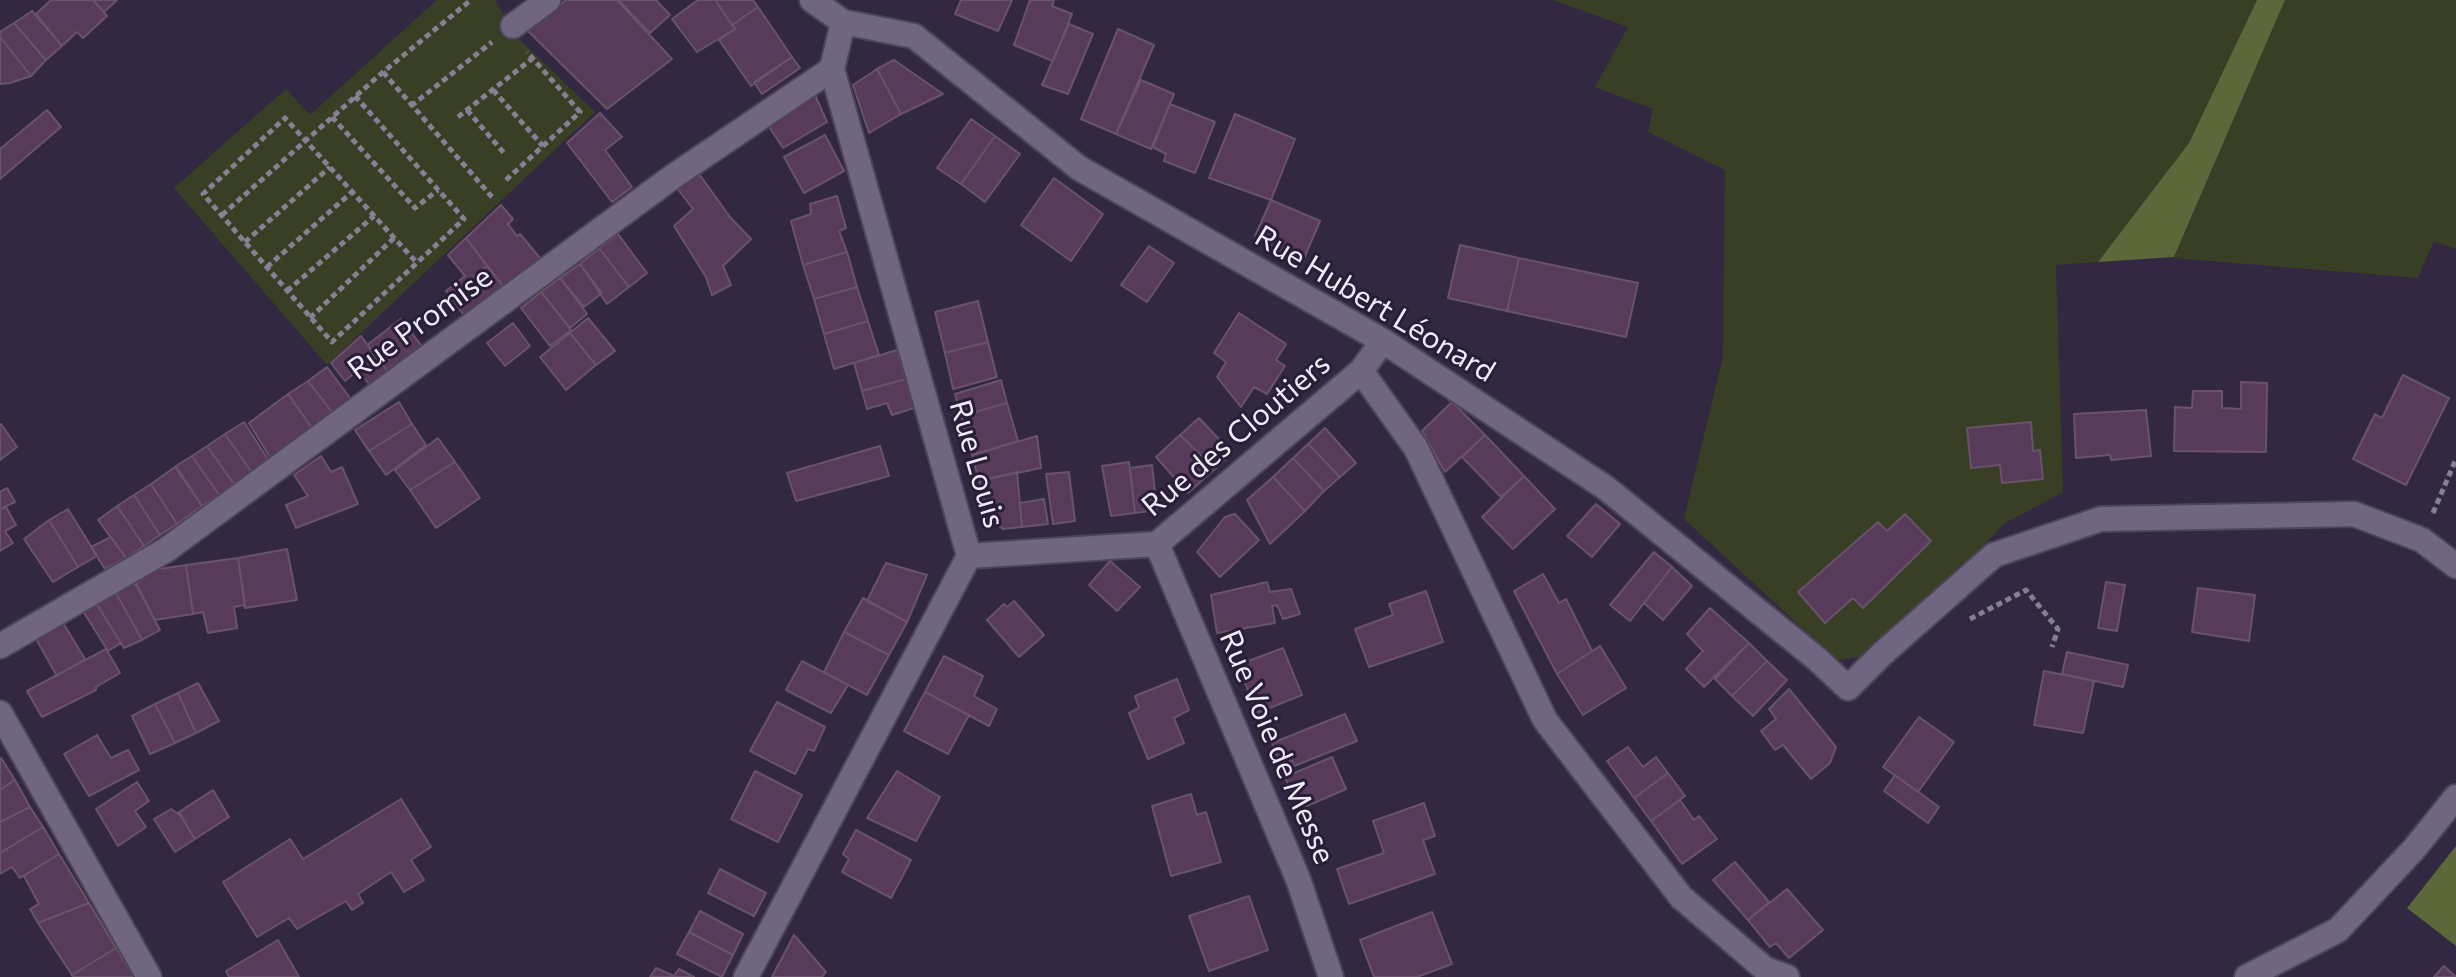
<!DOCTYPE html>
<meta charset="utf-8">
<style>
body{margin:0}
canvas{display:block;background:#322841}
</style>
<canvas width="2456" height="977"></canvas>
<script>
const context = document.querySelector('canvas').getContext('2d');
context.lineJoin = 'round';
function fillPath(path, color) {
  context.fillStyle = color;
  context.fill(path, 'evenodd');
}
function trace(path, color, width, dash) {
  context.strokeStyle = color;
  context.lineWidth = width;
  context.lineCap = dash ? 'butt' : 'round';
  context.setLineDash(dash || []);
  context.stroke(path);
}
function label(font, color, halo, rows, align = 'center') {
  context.font = font + ' Commissioner,sans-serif';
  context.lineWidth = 6;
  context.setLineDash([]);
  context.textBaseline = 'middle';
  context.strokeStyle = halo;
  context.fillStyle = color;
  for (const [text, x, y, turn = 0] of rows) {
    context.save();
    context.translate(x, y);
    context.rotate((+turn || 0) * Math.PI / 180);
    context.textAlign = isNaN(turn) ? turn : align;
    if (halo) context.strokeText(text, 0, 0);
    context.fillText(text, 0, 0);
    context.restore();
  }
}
fillPath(new Path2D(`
 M437 0H495L519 39 595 112 327 365 174 188 286 89 310 115Z
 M1553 0H2257L2189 143 2098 262 2056 265 2063 492 2005 523 1882 654 1837 660 1684 519 1723 356 1725 170 1648 132 1653 109 1595 87 1628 27Z
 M2285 0H2456V249L2434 241 2418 278 2174 258Z`), '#383f25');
fillPath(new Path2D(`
 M2257 0H2285L2174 257 2098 262 2189 143Z
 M2456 846V946L2407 908Z`), '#5c673a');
const building = new Path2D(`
 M51 0H93L107 16 83 38 77 32 62 46 36 14Z
 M93 0H117L104 12Z
 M566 0H617L672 59 607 109 528 31Z
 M618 0H656L670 15 650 33Z
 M698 0H715L735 29 697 52 672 19Z
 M715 0H753L758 7 732 25Z
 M961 0H1012L998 31 955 14Z
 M1030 0H1054L1052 6 1072 14 1053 61 1014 45Z
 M758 7 792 57 751 86 719 40 735 29 732 25Z
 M32 11 62 46 46 60 14 23Z
 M14 23 46 60 31 76 0 37V32Z
 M1069 24 1093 34 1068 94 1042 85Z
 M1118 29 1154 45 1116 134 1081 119Z
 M0 37 31 76 10 83 0 84Z
 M792 57 800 68 762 94 754 82Z
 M894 60 943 94 901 114 877 69Z
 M877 69 901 114 869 133 853 85Z
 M1141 80 1174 94 1151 149 1116 134Z
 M815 95 827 122 783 148 768 125Z
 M1170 104 1215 122 1195 173 1164 161 1166 154 1153 147Z
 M47 110 61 127 0 179V149Z
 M600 113 622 137 605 150 632 187 612 202 567 143Z
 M1235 114 1295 139 1271 200 1209 178Z
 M971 119 995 136 961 184 937 168Z
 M825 135 844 171 804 193 784 157Z
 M995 136 1020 154 985 202 961 184Z
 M697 171 730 217 751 239 723 266 731 285 712 295 706 277 674 226 693 209 677 188Z
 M1054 178 1103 214 1071 261 1021 225Z
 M837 196 846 228 839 231 847 252 803 265 791 221 811 214 810 204Z
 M1271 200 1320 221 1302 263 1269 248 1270 245 1255 236Z
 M501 205 513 219 508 224 517 236 520 234 540 258 504 287 466 238Z
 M618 234 647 273 629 287 599 248Z
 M466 238 487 266 450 296 446 291 465 276 448 255Z
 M1460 245 1519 258 1507 311 1448 298Z
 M1149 246 1174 263 1147 302 1121 285Z
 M599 248 629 287 607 304 580 264Z
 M847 252 857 287 814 299 803 265Z
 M1519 258 1638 283 1626 337 1507 311Z
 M580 264 602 293 584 307 560 278Z
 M487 266 504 287 465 317 450 296Z
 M560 278 587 314 570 328 541 292Z
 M857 287 868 321 824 334 814 299Z
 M541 292 571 330 550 346 521 308Z
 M978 301 988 342 945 353 935 312Z
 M1239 313 1286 344 1276 360 1285 366 1267 394 1254 387 1241 407 1217 377 1226 362 1214 353Z
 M588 318 615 351 596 365 570 333Z
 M401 319 424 349 390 374 367 345Z
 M868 321 879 355 834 369 824 334Z
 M513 323 530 346 505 366 487 343Z
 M570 333 596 365 566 390 540 357Z
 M361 336 390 374 372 388 358 370 345 381 331 363Z
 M988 342 997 377 953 389 945 353Z
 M897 350 906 379 862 391 854 363Z
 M327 367 353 402 335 416 308 381Z
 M2403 375 2449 398 2406 485 2353 459 2375 414 2382 418Z
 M906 379 914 408 892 415 887 403 867 409 862 391Z
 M1001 380 1007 403 961 416 955 394Z
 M308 381 335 416 314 431 288 394Z
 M2241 382 2267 383 2266 452 2174 451 2175 407 2192 408 2193 391H2222V408L2241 409Z
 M288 394 314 431 271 459 249 423Z
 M399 402 412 424 369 451 355 430Z
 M1452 402 1485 435 1445 472 1422 431Z
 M1007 403 1018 441 972 455 961 416Z
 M2146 410 2151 456 2111 460 2110 455 2076 458 2074 414Z
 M1199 418 1232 453 1215 469 1180 435Z
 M244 422 269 461 252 473 225 434Z
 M2031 422 2033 451 2040 450 2043 479 2002 483 2000 465 1971 468 1967 428Z
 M1 424 17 447 0 460V425Z
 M412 424 426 445 386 475 369 451Z
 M1325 428 1356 463 1340 477 1308 444Z
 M225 434 252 473 234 484 207 446Z
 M1180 435 1215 469 1188 493 1156 457Z
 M1485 435 1524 476 1501 497 1462 457Z
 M1037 436 1041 468 979 481 972 455Z
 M438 438 455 462 410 490 395 470Z
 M1308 444 1340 477 1324 491 1293 458Z
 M207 446 234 484 219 495 192 456Z
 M880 446 889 476 796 501 787 473Z
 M192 456 219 495 202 506 176 466Z
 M321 456 331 472 342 467 358 504 296 528 286 505 308 496 294 475Z
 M1293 458 1324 491 1305 511 1273 477Z
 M455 462 480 498 436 528 410 490Z
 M1129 462 1135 513 1111 516 1102 466Z
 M1152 465 1157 510 1135 513 1130 468Z
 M175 467 202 506 177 524 151 484Z
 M1017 472 1022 527 1003 529 990 520 979 481Z
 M1069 472 1075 521 1053 524 1046 474Z
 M1524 476 1555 509 1513 549 1482 517Z
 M1273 477 1305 511 1270 544 1247 500Z
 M151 484 177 524 160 535 134 495Z
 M7 488 15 502 0 509V492Z
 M134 495 160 535 144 546 117 506Z
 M1044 499 1048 524 1022 527 1020 503Z
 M1596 504 1620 524 1592 557 1567 536Z
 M117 506 144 546 126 558 98 520Z
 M6 507 16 525 5 531 13 543 0 551V509Z
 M68 509 97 556 78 567 49 520Z
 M1235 514 1259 540 1220 577 1197 552 1225 517Z
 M1905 514 1931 541 1863 608 1853 598 1825 623 1798 592 1878 522 1887 531Z
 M49 520 78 567 53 582 24 539Z
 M111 537 126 558 105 569 91 547Z
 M287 549 297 600 245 608 238 558Z
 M1654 552 1672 567 1630 621 1610 605Z
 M238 558 245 605 234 607 237 628 208 633 203 612 193 614 186 565Z
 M1110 561 1140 587 1117 611 1089 585Z
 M886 563 927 575 907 622 867 601Z
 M186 565 193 614 155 620 135 581 153 570Z
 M1672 567 1692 586 1663 620 1644 603Z
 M1543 574 1559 603 1566 599 1592 651 1557 674 1514 591Z
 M1267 582 1270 592 1291 589 1300 614 1283 619 1277 605 1272 606 1275 623 1217 633 1211 595Z
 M2106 582 2125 585 2117 631 2098 628Z
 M135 583 160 630 142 640 116 593Z
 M2198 588 2255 595 2249 641 2192 632Z
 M1426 591 1443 642 1369 667 1355 629 1393 615 1389 604Z
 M116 593 142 640 124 648 96 603Z
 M863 598 907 622 889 655 844 632Z
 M1014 601 1044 635 1019 657 987 620 1004 604 1007 607Z
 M96 603 121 643 108 651 83 611Z
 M1710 608 1749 643 1704 687 1686 669 1703 651 1687 634Z
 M63 623 85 659 57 676 36 639Z
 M844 632 889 655 867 695 824 672Z
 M1749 643 1767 661 1732 696 1715 679Z
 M1600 646 1626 688 1583 715 1557 674Z
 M1283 648 1302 695 1257 713 1238 665Z
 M106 649 120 673 96 687V690L42 717 27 691Z
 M2067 652 2128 665 2123 687 2062 674Z
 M944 656 983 676 974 696 997 709 989 726 925 692Z
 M802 661 848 685 831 713 786 690Z
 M1767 661 1787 680 1753 716 1732 696Z
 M2044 671 2094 681 2083 733 2034 725Z
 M1177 679 1189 710 1174 718 1184 743 1148 759 1129 713 1139 708 1135 696Z
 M198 683 219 721 196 733 178 693Z
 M1789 689 1836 747 1830 763 1811 779 1783 745 1775 750 1761 731 1776 719 1769 709Z
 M925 692 969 715 948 754 904 731Z
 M178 693 196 733 175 743 155 704Z
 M777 702 825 727 814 751 808 749 795 774 750 751Z
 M155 704 175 743 150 754 132 716Z
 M1345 714 1357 741 1294 766 1292 761 1280 764 1272 743Z
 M1919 717 1954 742 1918 792 1883 767Z
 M97 735 111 758 128 750 139 770 89 796 64 754Z
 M1628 747 1643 767 1656 757 1668 773 1634 798 1607 761Z
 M1332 757 1346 789 1298 810 1285 777Z
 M1 758 15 780 0 790V759Z
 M755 771 802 795 778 842 731 819Z
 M897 771 940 797 916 841 867 818Z
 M1668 773 1685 796 1651 821 1634 798Z
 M1895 775 1939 807 1928 823 1884 791Z
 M15 780 30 807 0 822V790Z
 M137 782 149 801 135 811 146 827 118 846 96 809Z
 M213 790 229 817 195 839 179 812Z
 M1191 794 1197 815 1206 812 1221 862 1171 876 1152 806Z
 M401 799 431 847 411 860 424 880 404 892 391 872 358 894 363 903 352 910 346 901 297 929 289 918 257 937 223 882 290 839 303 859Z
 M1680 800 1694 820 1699 816 1717 839 1682 864 1651 821Z
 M1424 803 1435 836 1423 840 1435 874 1349 904 1337 869 1384 853 1373 821Z
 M30 807 43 827 0 853V822Z
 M171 809 180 815 195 839 175 852 154 819Z
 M43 827 59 854 20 878 12 867 0 874V853Z
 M856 830 911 860 891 898 842 872 849 859 843 854Z
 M59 854 89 903 38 923 30 909 39 904 24 876Z
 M1735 862 1769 902 1748 920 1713 880Z
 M720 869 766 893 754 916 708 893Z
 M1787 889 1823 930 1789 958 1776 943 1770 947 1748 920Z
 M1249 896 1268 950 1209 971 1189 916Z
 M89 903 116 948 72 975 38 923Z
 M700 911 743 934 733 955 689 932Z
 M1432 912 1452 964 1417 977H1374L1360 940Z
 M689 932 733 955 722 977 677 954Z
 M794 935 826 972 822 977H772Z
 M278 940 299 977H229L226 971Z
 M116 948 134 977H73L72 975Z
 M2444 966 2456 977H2434Z
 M656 968 674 976 679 969 694 977H650Z`);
fillPath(building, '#583a5b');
trace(building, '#68536a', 2);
const minor = new Path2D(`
 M812 0 843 22 914 36 1079 168 1383 341 1606 488 1817 659 1848 688 1882 654 1994 555 2101 519 2354 514 2422 540 2456 566
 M513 26 548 0
 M1361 371 1416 448 1545 720 1681 897 1765 969 1787 977
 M1157 544 1298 879 1331 977
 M969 556 1157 544 1361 371 1383 341
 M0 646 166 550 671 178 832 69 843 22
 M0 713 149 977
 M746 977 969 556 832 69
 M2247 977 2338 930 2414 849 2456 797`);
trace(minor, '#4d455a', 28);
trace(new Path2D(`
 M383 72 492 197
 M493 90 543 146
 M355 96 464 219 332 342 203 194 285 118 417 263
 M411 106 492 42
 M467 110 504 153
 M332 117 415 208 438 190
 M458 117 533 58
 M506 180 580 112 527 52
 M222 215 383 72 471 0
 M245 242 330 167
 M267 267 352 192
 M287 291 374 216
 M310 318 394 238
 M2433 513 2456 459
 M1970 619 2026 590 2058 629 2052 647`), '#887f94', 5, [6, 4]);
trace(minor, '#706682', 24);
label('30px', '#f0eafa', '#281f36', [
 ["Rue Hubert Léonard",1375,304,31],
 ["Rue Promise",420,323,-36],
 ["Rue des Cloutiers",1236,435,-40],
 ["Rue Louis",977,464,74],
 ["Rue Voie de Messe",1277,747,67]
]);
</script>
